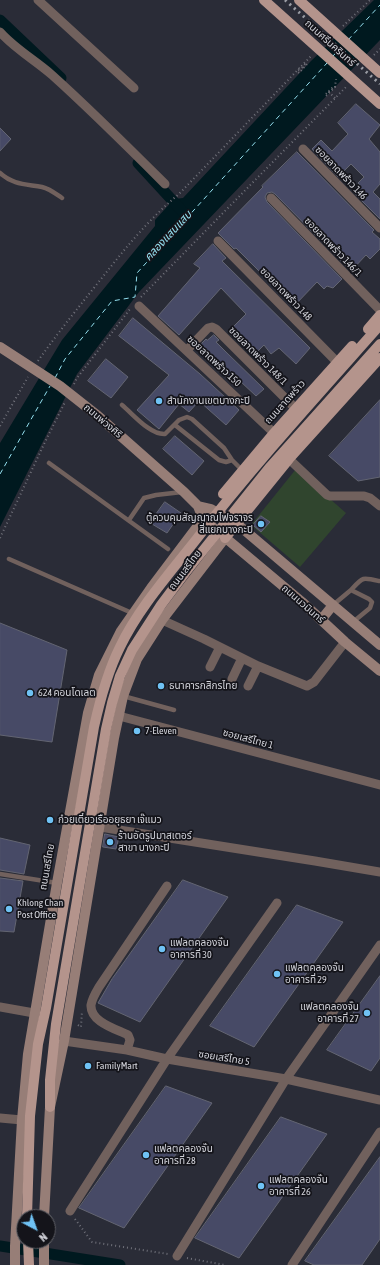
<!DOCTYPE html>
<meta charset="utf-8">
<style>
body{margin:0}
#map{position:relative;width:380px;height:1265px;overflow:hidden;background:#2a2c37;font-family:"Asap Condensed",sans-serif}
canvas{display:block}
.north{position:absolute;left:16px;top:1209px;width:40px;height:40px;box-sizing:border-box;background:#14141a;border:1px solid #606167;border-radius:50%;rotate:139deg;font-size:11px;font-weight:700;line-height:16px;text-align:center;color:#d3d4db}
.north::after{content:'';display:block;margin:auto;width:14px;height:18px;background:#6fc2f4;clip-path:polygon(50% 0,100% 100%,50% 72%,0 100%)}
</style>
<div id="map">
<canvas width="380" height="1265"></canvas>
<div class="north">N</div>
</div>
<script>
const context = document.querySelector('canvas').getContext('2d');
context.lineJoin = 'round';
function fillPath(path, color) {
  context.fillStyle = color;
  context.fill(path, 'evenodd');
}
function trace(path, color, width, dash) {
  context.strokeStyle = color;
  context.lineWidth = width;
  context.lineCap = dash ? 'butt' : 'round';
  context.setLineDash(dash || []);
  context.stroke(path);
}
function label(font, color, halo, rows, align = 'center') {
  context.font = font + ' "Asap Condensed","Noto Sans Thai",sans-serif';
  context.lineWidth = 3.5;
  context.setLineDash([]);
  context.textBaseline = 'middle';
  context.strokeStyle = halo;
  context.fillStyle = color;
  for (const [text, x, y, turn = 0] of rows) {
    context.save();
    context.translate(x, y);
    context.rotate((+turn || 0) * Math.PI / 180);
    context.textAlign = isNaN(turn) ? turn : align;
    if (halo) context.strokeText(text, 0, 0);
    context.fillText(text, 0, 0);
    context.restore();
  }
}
fillPath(new Path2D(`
 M296 469 346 513 300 567 251 525Z`), '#30452e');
fillPath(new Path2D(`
 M374 0H380V40L139 292 77 374 0 527V443L62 340 155 226V220L174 199 183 198 311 61Z`), '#00191f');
trace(new Path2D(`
 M0 20 61 78
 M138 163 183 212
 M0 1246 120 1265`), '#00191f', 11);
trace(new Path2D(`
 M348 40 380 5
 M333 56 342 46
 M55 378 65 359 112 301 135 297 137 273 327 63
 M0 474 50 386`), '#95e1f1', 1, [5, 4]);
const building = new Path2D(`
 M356 104 380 125 369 139 380 152V184L373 192 380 199V219L353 192 360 185 358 183 364 177 351 164 338 177 312 149 321 140 332 151 348 134 338 123Z
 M0 128 11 139 0 151Z
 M297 152 374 230 372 232 380 239V249L370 259 366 255 351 271 275 194 272 192 267 193 265 197 267 202 342 279 333 288 327 286 324 289 317 282 294 306 236 248 234 249 218 233 263 187 262 186Z
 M213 244 226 258 222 261 310 348 296 364 279 348 271 354 264 345 256 353 230 330 246 314 221 288 179 335 158 316 200 268 194 264Z
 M133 318 200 374 239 410 226 425 199 401 189 412 179 404 159 429 137 410 169 375 119 336Z
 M214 335 219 340 216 342 225 351 264 389 256 396 240 381 236 386 196 349 206 339 207 340Z
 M106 359 128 377 111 398 88 381Z
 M380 400V477L358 481 329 456Z
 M175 436 204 461 192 475 163 449Z
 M165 502 181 513 167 533 152 524 156 514Z
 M261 516 270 522 261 532 253 525Z
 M0 623 67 650 52 742 0 735Z
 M105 834 119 837 116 849 103 847Z
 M0 838 30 845 24 874 0 870Z
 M0 878 23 881 14 932 0 931Z
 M183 880 228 897 140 1022 98 1003 112 979Z
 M297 905 343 922 254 1047 210 1026Z
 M380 976V1058L371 1071 327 1050Z
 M166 1086 212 1103 124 1228 79 1208Z
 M281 1117 327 1134 239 1258 195 1238Z
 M380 1157V1239L362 1265H314L305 1261Z`);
fillPath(building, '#474a66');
trace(building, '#636572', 1);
trace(new Path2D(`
 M343 26 370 0
 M374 55 380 49
 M299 70 297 71 299 73 307 64 306 63 301 69 299 68
 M335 98 329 92 335 87 334 86 325 95 326 96 335 87 336 79
 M141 297 346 87
 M38 361C59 331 82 303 105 274 127 246 151 217 179 194L312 55
 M74 384 77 378 130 309
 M0 426 28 377
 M0 538 45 442 65 402
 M78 1025 81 1027 82 1011
 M75 1219 92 1242 168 1254
 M187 1258 225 1265`), '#70717a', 2, [1, 3]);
trace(new Path2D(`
 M0 173C13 185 26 184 42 187 50 189 56 194 62 198
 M122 405C133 414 150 435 165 434L179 420 187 417 192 419 224 448 232 460 242 470
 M175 425 219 460 226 462 232 460
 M49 463 168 549
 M129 520 144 498 156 495 182 492
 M9 559 132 613
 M351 590C363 577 362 577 379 581
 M333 605 351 590 369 599 372 602 370 608 353 622
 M123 696 174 710
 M0 874 57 883`), '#71615d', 4.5);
trace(new Path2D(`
 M38 0 134 88
 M0 32C15 49 35 60 52 75 91 110 128 147 165 184
 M303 149 380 228
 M271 198 380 310
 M218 241 337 362
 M139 306 274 433
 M187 350 208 328 212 327 216 329 296 409
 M289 459 327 495 330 496H364L370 498 380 506
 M162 620 204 639 258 666 307 686 314 682 345 642
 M210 667 220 647
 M232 679 242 658
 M248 686 258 666
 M119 716 380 785
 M100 827 315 861 380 872
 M0 1007 34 1013
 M64 1041 127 1050 167 1059 286 1079 380 1100
 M127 1050 130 1040 128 1035C116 1029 90 1022 91 1005 92 999 96 992 99 987L167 886
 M0 1118 22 1120
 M70 1211 167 1059 277 903
 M177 1256 286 1079 380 945
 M292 1265 380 1132`), '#71615d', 9);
trace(new Path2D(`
 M0 347 60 386 98 416 184 492 198 506 203 519 302 602 345 642 380 671
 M198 506 211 509 236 523 380 645
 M321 620 333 605
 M44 1217 50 1107 64 1041 114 738 123 696 137 659 162 620 225 538
 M15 1265V1246L22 1120 28 1054 57 883 88 713 99 675 121 631 151 588 203 519
 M44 1265V1241`), '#977e77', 10);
trace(new Path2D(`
 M264 0 380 104
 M299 0 380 73
 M368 329 380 315
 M223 494 274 433 352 346
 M225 538 289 459 380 358
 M50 1107V1080L56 1024 106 729 112 703 120 676 132 650 161 605 185 573 269 468 380 344
 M27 1217 30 1116 38 1044 46 1008 94 727C100 700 107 673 120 647 138 609 169 574 195 541 253 466 317 396 380 325
 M28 1241 29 1265`), '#b4948c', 10);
trace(new Path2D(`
 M285 0 380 84`), '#9b9da5', 3, [2, 4]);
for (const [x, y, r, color] of [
 [159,401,4,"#6fc2f4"],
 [261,524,4,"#6fc2f4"],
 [161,686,4,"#6fc2f4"],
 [30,693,4,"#6fc2f4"],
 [137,731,4,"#6fc2f4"],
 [50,820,4,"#6fc2f4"],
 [110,842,4,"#6fc2f4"],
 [9,909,4,"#6fc2f4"],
 [162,949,4,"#6fc2f4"],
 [277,974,4,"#6fc2f4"],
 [367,1013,4,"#6fc2f4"],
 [88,1066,4,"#6fc2f4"],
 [146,1155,4,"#6fc2f4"],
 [261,1186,4,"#6fc2f4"]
]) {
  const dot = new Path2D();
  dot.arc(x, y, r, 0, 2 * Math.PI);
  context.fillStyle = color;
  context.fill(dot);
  trace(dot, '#14141a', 1.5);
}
label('10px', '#d3d4db', '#14141a', [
 ["ถนนศรีนครินทร์",330,43,42],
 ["ซอยลาดพร้าว 146",341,173,46],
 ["ซอยลาดพร้าว 146/1",333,247,46],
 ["ซอยลาดพร้าว 148",286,294,46],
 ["ซอยลาดพร้าว 148/1",258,356,45],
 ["ซอยลาดพร้าว 150",214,361,43],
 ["ถนนลาดพร้าว",285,402,-48],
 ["ถนนพ่วงศิริ",103,421,40],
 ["ถนนเสรีไทย",185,570,-53],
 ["ถนนนวมินทร์",303,604,41],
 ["ซอยเสรีไทย 1",248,739,15],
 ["ถนนเสรีไทย",47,867,-80],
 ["ซอยเสรีไทย 5",224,1058,9]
]);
label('10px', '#d3d4db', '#14141a', [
 ["สำนักงานเขตบางกะปิ",167,401],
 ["ตู้ควบคุมสัญญาณไฟจราจร",253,518,"right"],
 ["สี่แยกบางกะปิ",253,530,"right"],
 ["ธนาคารกสิกรไทย",169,686],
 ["624 คอนโดเลต",38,693],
 ["7-Eleven",145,731],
 ["ก๋วยเตี๋ยวเรืออยุธยา เจ๊แมว",58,820],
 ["ร้านอัดรูปมาสเตอร์",118,836],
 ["สาขา บางกะปิ",118,848],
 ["Khlong Chan",17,903],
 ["Post Office",17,915],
 ["แฟลตคลองจั่น",170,943],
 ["อาคารที่ 30",170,955],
 ["แฟลตคลองจั่น",285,968],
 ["อาคารที่ 29",285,980],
 ["แฟลตคลองจั่น",359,1007,"right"],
 ["อาคารที่ 27",359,1019,"right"],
 ["FamilyMart",96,1066],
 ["แฟลตคลองจั่น",154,1149],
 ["อาคารที่ 28",154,1161],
 ["แฟลตคลองจั่น",269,1180],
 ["อาคารที่ 26",269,1192]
], 'left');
label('italic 11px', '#95e1f1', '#14141a', [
 ["คลองแสนแสบ",168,236,-47]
]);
</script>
